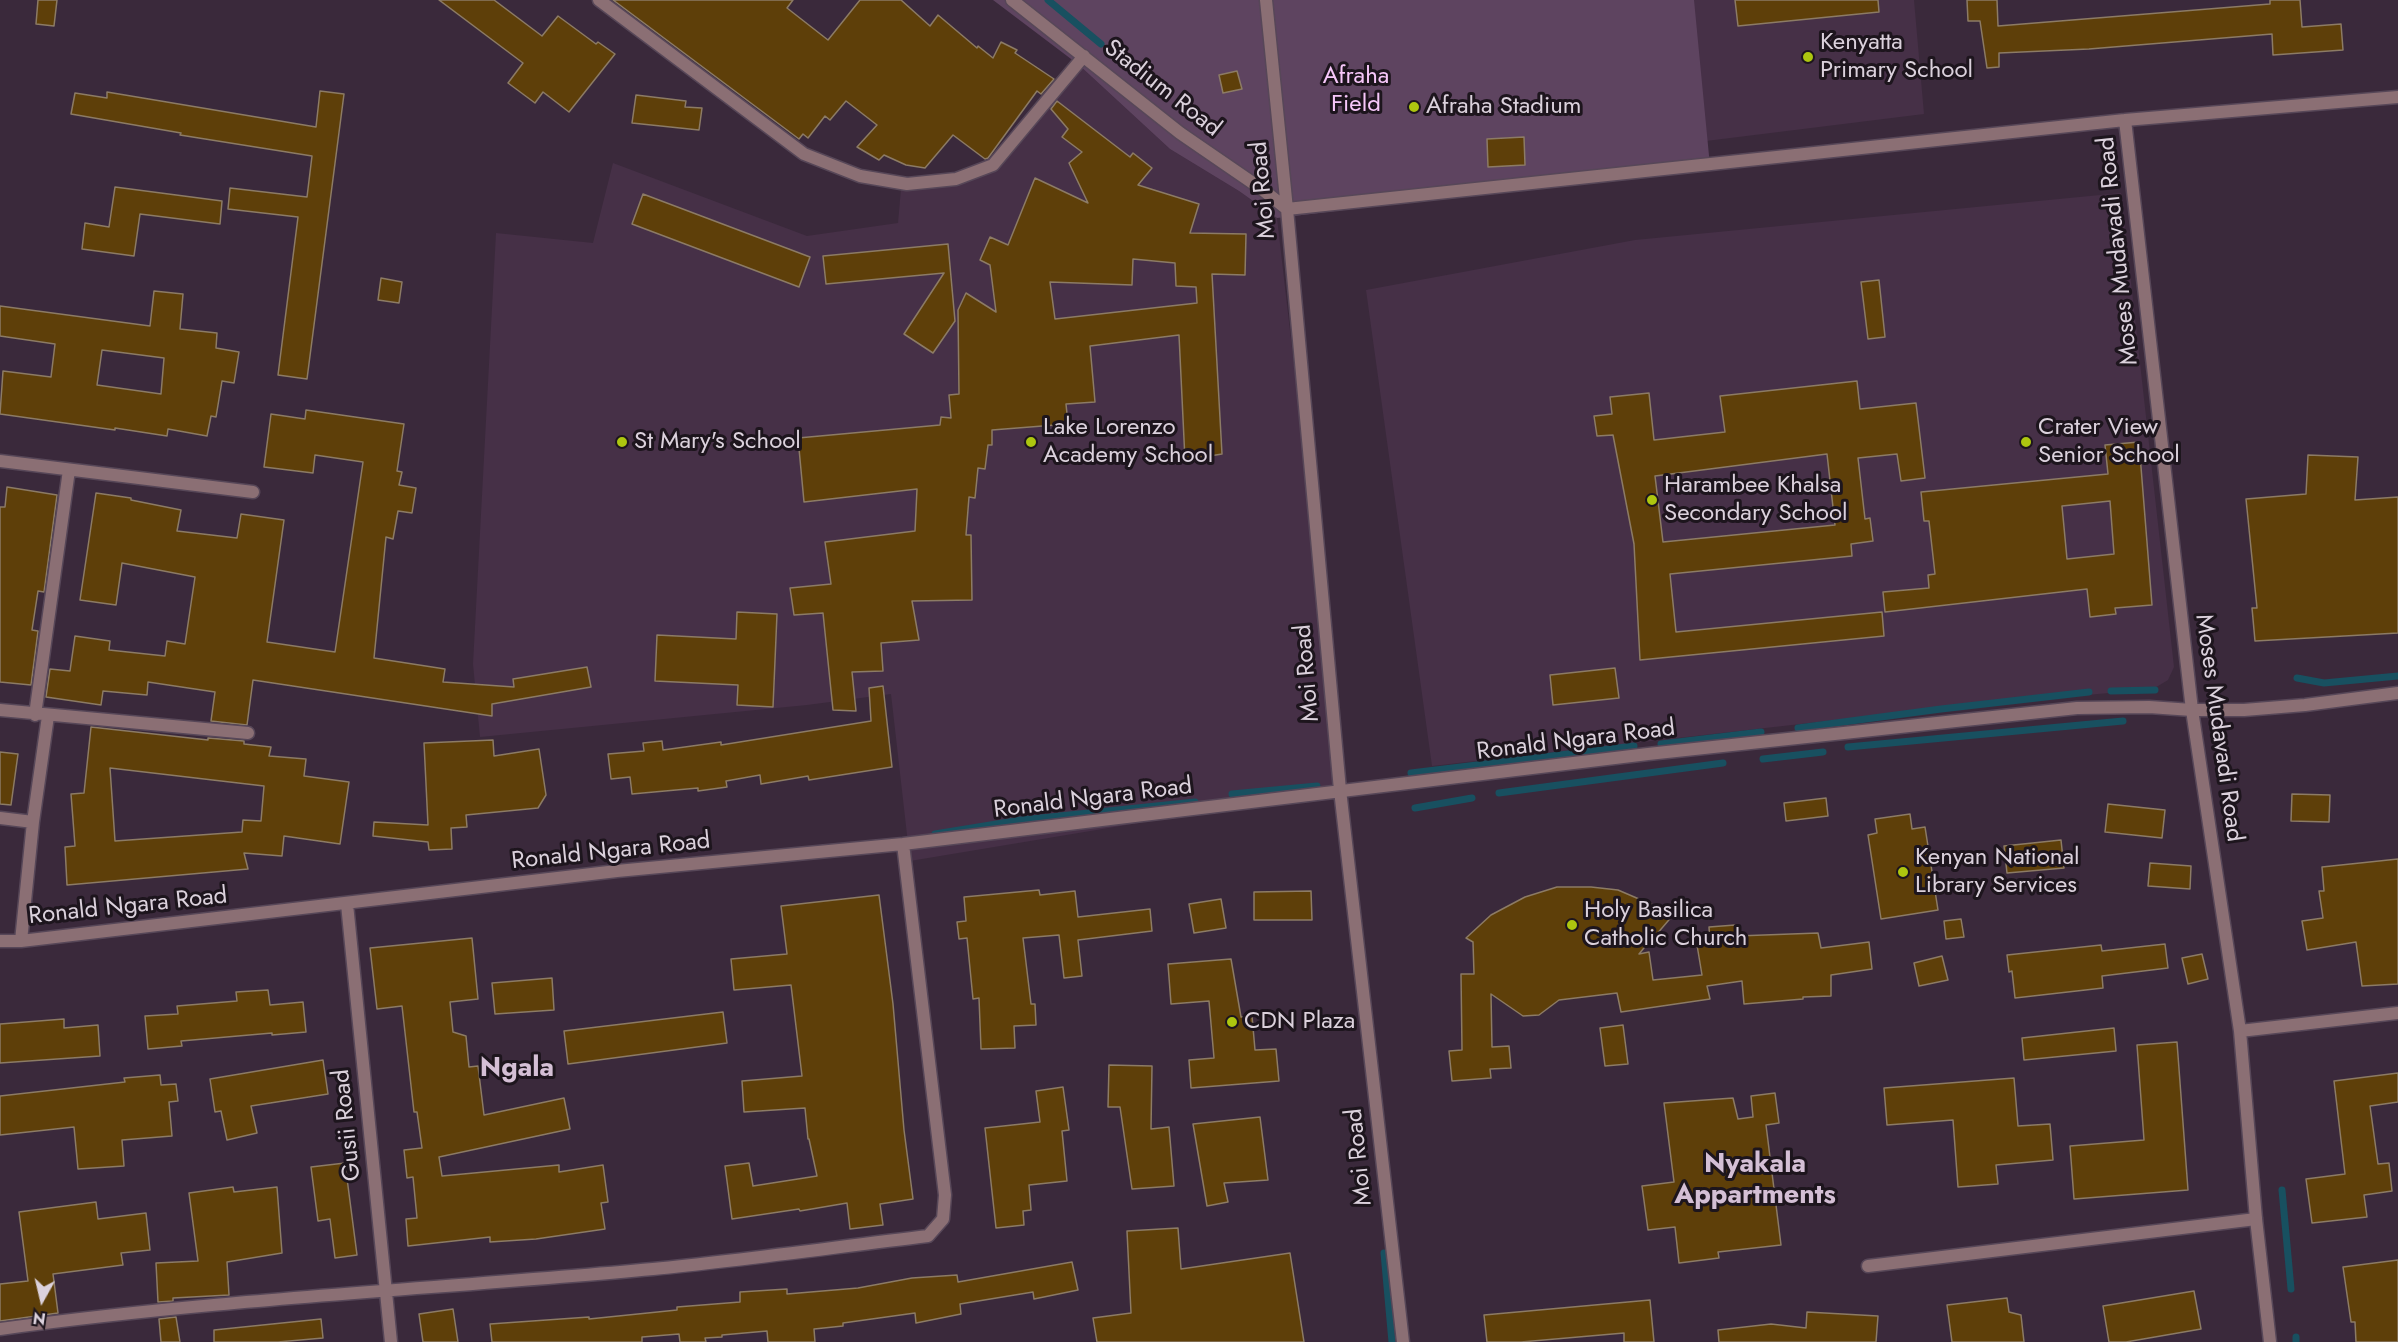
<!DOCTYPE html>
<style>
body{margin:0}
#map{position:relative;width:2398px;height:1342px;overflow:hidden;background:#3a293b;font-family:Jost,sans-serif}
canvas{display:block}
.north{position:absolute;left:12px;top:1270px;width:60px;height:60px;-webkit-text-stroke:4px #1d151d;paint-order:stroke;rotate:188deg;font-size:16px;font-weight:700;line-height:24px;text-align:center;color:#dbd1dc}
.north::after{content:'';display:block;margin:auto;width:21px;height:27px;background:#dbd1dc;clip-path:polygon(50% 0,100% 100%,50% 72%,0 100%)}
</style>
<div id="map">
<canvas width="2398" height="1342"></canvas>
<div class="north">N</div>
</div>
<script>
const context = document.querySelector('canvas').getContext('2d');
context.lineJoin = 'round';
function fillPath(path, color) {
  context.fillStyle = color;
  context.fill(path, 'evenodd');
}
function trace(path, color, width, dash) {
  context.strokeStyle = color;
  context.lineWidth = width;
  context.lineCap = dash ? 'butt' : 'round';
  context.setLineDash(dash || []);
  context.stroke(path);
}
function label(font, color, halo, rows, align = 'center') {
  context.font = font + ' Jost,sans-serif';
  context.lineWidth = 6;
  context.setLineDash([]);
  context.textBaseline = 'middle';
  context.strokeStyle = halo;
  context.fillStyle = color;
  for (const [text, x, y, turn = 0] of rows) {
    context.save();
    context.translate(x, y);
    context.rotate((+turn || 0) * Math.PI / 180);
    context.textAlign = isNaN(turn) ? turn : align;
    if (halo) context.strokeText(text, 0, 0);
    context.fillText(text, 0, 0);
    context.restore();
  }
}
fillPath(new Path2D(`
 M1691 0H1914L1924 114 1706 141Z
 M1079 65 1170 149 1239 191 1277 218 1343 789 910 861 891 694 807 705 480 737 473 664 496 233 593 243 613 163 807 236 898 223 901 189 955 186 994 169Z
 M2121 193 2174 667 2168 680 2153 689 1932 709 1432 766 1366 290 1635 240Z`), '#463047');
fillPath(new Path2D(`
 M993 0H1694L1710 166 1277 218 1239 191 1170 149 1079 65Z`), '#5e4460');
trace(new Path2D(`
 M1048 0 1101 44
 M2297 678 2324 683 2398 676
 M2111 691 2155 690
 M1798 728 1941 709 2089 692
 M1661 744 1761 732
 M1848 747 2123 721
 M1763 759 1823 752
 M1411 773 1634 746
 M1499 793 1723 763
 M1232 794 1317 786
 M1415 808 1472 798
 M935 834 1021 820 1195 802
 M2282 1190 2291 1289
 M1384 1253 1392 1342
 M2296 1337V1342`), '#185060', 7);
const building = new Path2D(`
 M38 0H57L54 26 36 24Z
 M439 0H494L542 36 558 16 596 44 598 42 615 54 569 112 543 92 535 103 508 83 523 63Z
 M613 0H793L787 8 828 40 860 0H901L930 26 938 15 977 48 978 46 993 58 1001 42 1017 50 1015 53 1054 79 1041 94 1037 91 988 158 985 159 953 135 925 168 906 165 884 155 879 160 857 147 877 125 846 101 830 120 825 116 808 138 803 134 799 139Z
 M1735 0H1878L1879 12 1738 26Z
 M1967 0H1997L1998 26 2270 4V0H2300L2302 27 2341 24 2343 50 2273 55 2272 34 2089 49 1999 53V67L1987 68 1980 21H1968Z
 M1237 71 1242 89 1223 93 1219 75Z
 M320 91 344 94 307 379 278 375 298 217 228 209 230 188 307 197 312 156 180 135 181 133 71 114 75 93 107 98V92L316 127Z
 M636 95 686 101 685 107 702 108 699 130 632 123Z
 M1057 101 1130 157 1133 153 1152 168 1138 185 1199 204 1190 233 1246 234 1245 275 1212 274 1222 454 1185 460 1179 335 1090 346 1095 402 1066 404 1068 424 992 430V445H988L985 469 978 468 975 498 969 497 966 535H971L972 600 912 601 919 640 881 643 883 671 852 672 856 711 833 710 823 613 794 615 790 588 831 584 825 542 915 531 917 489 804 502 798 438 940 425 941 417 951 418 949 395 959 394 958 310 966 293 996 312 990 265 980 260 990 237 1008 245 1035 178 1088 203 1069 163 1082 152 1062 137 1068 129 1051 109ZM1133 259 1175 263 1176 286 1196 287 1197 303 1055 319 1050 282 1132 285Z
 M1524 137 1525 165 1488 167 1487 139Z
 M115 187 222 201 220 224 140 214 134 256 82 249 85 223 109 227Z
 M643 194 810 257 799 287 632 224Z
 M948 244 955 321 933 353 904 334 944 273 826 284 823 256Z
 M381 278 402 282 399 303 378 300Z
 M1879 280 1885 337 1868 339 1861 282Z
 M154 291 183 294 180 329 217 333 216 348 239 352 234 383 222 381 216 417 211 416 207 436 168 429 167 436 115 428V430L0 414 3 371 51 377 55 344 0 336V306L150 326ZM102 350 164 358 161 394 97 385Z
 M1857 381 1860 409 1916 403 1925 478 1901 481 1897 454 1858 458 1865 519 1870 518 1873 541 1851 544 1852 556 1670 574 1676 632 1882 612 1884 636 1640 660 1634 544 1613 435 1597 436 1594 416 1612 414 1610 397 1649 393 1654 440 1725 432 1720 396ZM1827 454 1835 525 1663 542 1655 476Z
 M306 410 404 424 397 471 402 472 399 485 416 488 412 513 398 511 393 539 386 537 374 658 445 669 443 682 514 687 513 679 587 667 591 687 492 704V716L253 680 247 725 211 721 215 692 148 682 147 695 103 691 101 705 46 697 50 669 70 671 75 636 110 641 109 650 165 656 167 641 185 644 195 577 122 563 116 605 80 600 96 493 131 498V500L181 510 177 531 237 538 241 514 284 520 267 642 335 652 363 462 315 455 313 473 264 467 271 414 305 419Z
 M2139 442 2152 605 2115 608 2116 614 2090 617 2087 589 1885 612 1883 592 1929 588 1928 575 1935 574 1929 521H1924L1921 492 2108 474 2105 445ZM2110 501 2114 554 2067 559 2062 506Z
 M2308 455 2358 457 2355 500 2398 497V633L2255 641 2252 608H2257L2246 499 2306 494Z
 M7 487 57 495 44 592 38 591 32 630 38 631 31 685 0 682V507H5Z
 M737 612 777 614 773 707 737 705 738 685 655 681 657 635 736 639Z
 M1615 668 1619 698 1553 705 1550 675Z
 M883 686 892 767 809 780 808 776 761 784 760 775 726 781 727 787 698 791V788L632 794 630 777 611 779 608 754 644 751 643 743 662 741 663 750 721 742V745L871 721 869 688Z
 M91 727 208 740V738L244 741V744L271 747 269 756 306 759 304 776 349 782 340 844 284 836 282 856 244 853 248 869 67 885 65 847 75 846 71 794 84 793ZM110 768 264 786 261 821 243 820 242 832 115 841Z
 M493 740 494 756 539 749 546 795 538 808 466 815 467 827 451 828 452 849 429 850 428 842 373 836 374 822 428 825 424 743Z
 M0 752 18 754 11 805 0 804Z
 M2292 794 2330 795 2329 822 2291 821Z
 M1826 798 1828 816 1786 821 1784 803Z
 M2108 804 2165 810 2162 838 2105 832Z
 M1910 814 1912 829 1925 827 1938 910 1881 919 1868 835 1877 833 1875 819Z
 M2061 840 2064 868 2007 873 2004 846Z
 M2398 859V984L2362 986 2356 942 2307 950 2302 921 2323 918 2319 891H2324L2322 867Z
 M2150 863 2191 866 2190 889 2148 886Z
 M1557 887H1591L1618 890 1674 914 1656 935 1648 939V943L1639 954 1649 952 1653 980 1702 975 1697 945 1710 943 1709 927 1735 925 1737 936 1818 933 1821 948 1869 942 1872 969 1831 975V996L1803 997V999L1744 1004 1742 981 1707 986 1710 999 1621 1012 1617 993 1559 1000 1539 1015 1523 1016 1491 994 1492 1047 1509 1046 1511 1068 1490 1069 1491 1078 1452 1081 1449 1051 1462 1050 1461 974H1474L1473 942 1466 938 1491 915 1525 897Z
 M1039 890 1040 895 1075 891 1078 917 1150 909 1152 931 1078 940 1082 976 1064 978 1059 935 1023 938 1031 1004H1035L1036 1025 1014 1026 1015 1048 981 1049 979 998 973 999 967 938 959 939 957 922 966 921 964 897Z
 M1311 891 1312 920H1254V892Z
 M879 895 893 1004 904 1130 913 1199 880 1204 883 1225 850 1229 847 1203 800 1211 799 1209 732 1219 725 1166 749 1163 753 1186 817 1176 809 1139H808L805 1108 744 1112 742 1081 802 1076 791 985 734 990 731 959 787 954 781 906Z
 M1221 899 1226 928 1194 933 1189 904Z
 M1961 919 1964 937 1946 939 1944 921Z
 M472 938 478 999 450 1002 453 1032 466 1036 469 1067 478 1066 484 1115 564 1098 570 1129 439 1157 442 1176 559 1165V1172L603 1165 608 1202 601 1203 605 1229 536 1239 490 1242V1237L408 1246 406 1219 417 1218 413 1177 407 1178 404 1150 422 1148 417 1112H414L402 1006 377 1009 370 948Z
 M2165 944 2168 968 2102 976 2103 988 2015 998 2012 971 2009 972 2007 955 2101 945 2102 951Z
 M2202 954 2208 979 2188 984 2182 958Z
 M1942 956 1948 980 1919 986 1914 963Z
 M1231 959 1241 1017 1252 1016 1255 1050 1276 1049 1279 1081 1191 1088 1189 1060 1214 1058 1209 1001 1171 1004 1168 964Z
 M552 978 554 1010 495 1014 492 983Z
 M268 990 270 1005 303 1002 306 1032 272 1035V1033L181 1041 182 1046 148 1049 145 1016 178 1014 177 1006 237 1001 236 992Z
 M723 1012 727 1043 568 1064 564 1031Z
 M64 1019V1028L98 1025 100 1056 0 1063V1024Z
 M1623 1025 1628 1064 1605 1066 1600 1028Z
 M2114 1028 2116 1051 2024 1060 2022 1038Z
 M2177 1042 2188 1190 2074 1199 2070 1146 2144 1140 2137 1045Z
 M323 1060 328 1094 251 1106 257 1133 227 1140 221 1111 215 1112 210 1079Z
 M1109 1065 1152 1066 1151 1129 1169 1127 1174 1186 1132 1189 1120 1107H1108Z
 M2398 1073V1102L2370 1106 2378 1164 2389 1163 2392 1191 2364 1195 2367 1217 2312 1223 2306 1179 2345 1174 2334 1081Z
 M160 1075 161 1085 176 1084 178 1101 169 1102 172 1136 122 1140 124 1166 78 1169 74 1127 0 1135V1096L125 1082 124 1078Z
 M2014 1078 2018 1126 2050 1124 2053 1160 1996 1165 1998 1184 1958 1187 1953 1120 1887 1125 1884 1088Z
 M1063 1087 1069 1130 1062 1131 1067 1181 1029 1185 1031 1210 1023 1211 1024 1225 996 1228 985 1128 1040 1122 1036 1091Z
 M1775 1093 1779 1123 1766 1125 1781 1245 1718 1252 1719 1258 1679 1263 1675 1227 1648 1230 1642 1186 1674 1182 1664 1103 1733 1098 1738 1119 1753 1117 1751 1096Z
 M1260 1117 1268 1180 1224 1183 1228 1202 1207 1206 1193 1124Z
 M345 1163 357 1255 335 1258 330 1219 318 1221 311 1167Z
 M233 1187 234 1192 277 1187 282 1253 227 1262 229 1295 173 1298V1301L158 1302 156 1263 198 1261 189 1193Z
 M96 1202 98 1219 146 1213 150 1250 121 1253 123 1265 53 1274 58 1313 0 1321V1284L28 1281 19 1212Z
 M1178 1228 1181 1269 1290 1253 1304 1342H1097L1093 1318 1131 1313 1127 1231Z
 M2398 1260V1342H2356L2355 1322H2351L2343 1267Z
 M1072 1262 1078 1290 1034 1299 1033 1292 960 1304 961 1314 916 1323 915 1313 843 1323V1326L814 1329 815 1342H768L767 1331 722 1335V1337L705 1338 706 1342H680L679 1334 642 1337V1342H492L490 1324 589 1317V1319L677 1310V1307L740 1302V1292L787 1289V1294L858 1288 912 1278 957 1275 958 1282Z
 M2194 1291 2201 1329 2126 1342H2109L2103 1306Z
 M2007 1298 2009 1312 2021 1315 2024 1342H1952L1947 1305Z
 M1650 1300 1654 1342H1624V1333L1521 1342H1487L1484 1315Z
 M453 1309 458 1342H423L419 1314Z
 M1807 1312 1878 1316 1876 1342H1719L1718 1330 1771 1324 1806 1328Z
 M176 1317 180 1342H161L159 1319Z
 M321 1319 323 1338 278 1342H214V1330Z`);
fillPath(building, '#5e3f09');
trace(building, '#8c7b65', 1.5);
const lane = new Path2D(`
 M1868 1266 2256 1219`);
const street = new Path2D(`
 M599 0 804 154 860 176 907 184 956 179 993 165 1084 56
 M1012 0 1180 133 1263 190 1287 209 2125 120 2398 97
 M1266 0 1287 209 1340 790 1403 1342
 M2125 120 2192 710 2240 1031 2256 1219 2270 1342
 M0 461 253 492
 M0 710 248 733
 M35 715 69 470
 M0 818 33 822
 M347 904 391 1342
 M0 941H21L617 871 903 844 1648 754 2077 708 2149 707 2192 710H2244L2305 705 2398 693
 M21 941 33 822 48 716
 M2240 1031 2398 1013
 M0 1329C217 1299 436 1289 653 1269 745 1260 836 1247 928 1236L943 1219 945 1195 903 844`);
trace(lane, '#574758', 15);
trace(street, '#574758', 15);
trace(lane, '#8b6f74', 12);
trace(street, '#8b6f74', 12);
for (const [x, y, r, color] of [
 [1808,57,6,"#adc60f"],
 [1414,107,6,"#adc60f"],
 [622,442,6,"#adc60f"],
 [1031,442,6,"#adc60f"],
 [2026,442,6,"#adc60f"],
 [1652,500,6,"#adc60f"],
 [1903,872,6,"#adc60f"],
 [1572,925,6,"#adc60f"],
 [1232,1022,6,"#adc60f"]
]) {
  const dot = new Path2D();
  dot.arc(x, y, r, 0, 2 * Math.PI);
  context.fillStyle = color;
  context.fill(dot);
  trace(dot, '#1d151d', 2);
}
label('24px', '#dbd1dc', '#1d151d', [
 ["Kenyatta",1820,43],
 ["Primary School",1820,71],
 ["Afraha Stadium",1426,107],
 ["Lake Lorenzo",1043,428],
 ["Academy School",1043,456],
 ["Crater View",2038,428],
 ["Senior School",2038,456],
 ["St Mary's School",634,442],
 ["Harambee Khalsa",1664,486],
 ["Secondary School",1664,514],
 ["Kenyan National",1915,858],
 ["Library Services",1915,886],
 ["Holy Basilica",1584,911],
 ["Catholic Church",1584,939],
 ["CDN Plaza",1244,1022]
], 'left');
label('24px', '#f7c7fa', '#1d151d', [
 ["Afraha",1356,77],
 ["Field",1356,105]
]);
label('24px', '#dbd1dc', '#1d151d', [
 ["Stadium Road",1162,89,38],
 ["Moi Road",1264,190,-95],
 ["Moses Mudavadi Road",2119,251,-96],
 ["Moi Road",1308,673,-95],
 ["Moses Mudavadi Road",2218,728,82],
 ["Ronald Ngara Road",1576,741,-7],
 ["Ronald Ngara Road",1093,799,-7],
 ["Ronald Ngara Road",611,852,-6],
 ["Ronald Ngara Road",128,907,-6],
 ["Gusii Road",348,1125,-96],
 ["Moi Road",1360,1157,-96]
]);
label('bold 27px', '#d4bfd5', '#1d151d', [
 ["Ngala",517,1069],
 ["Nyakala",1755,1165],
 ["Appartments",1755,1196]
]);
</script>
